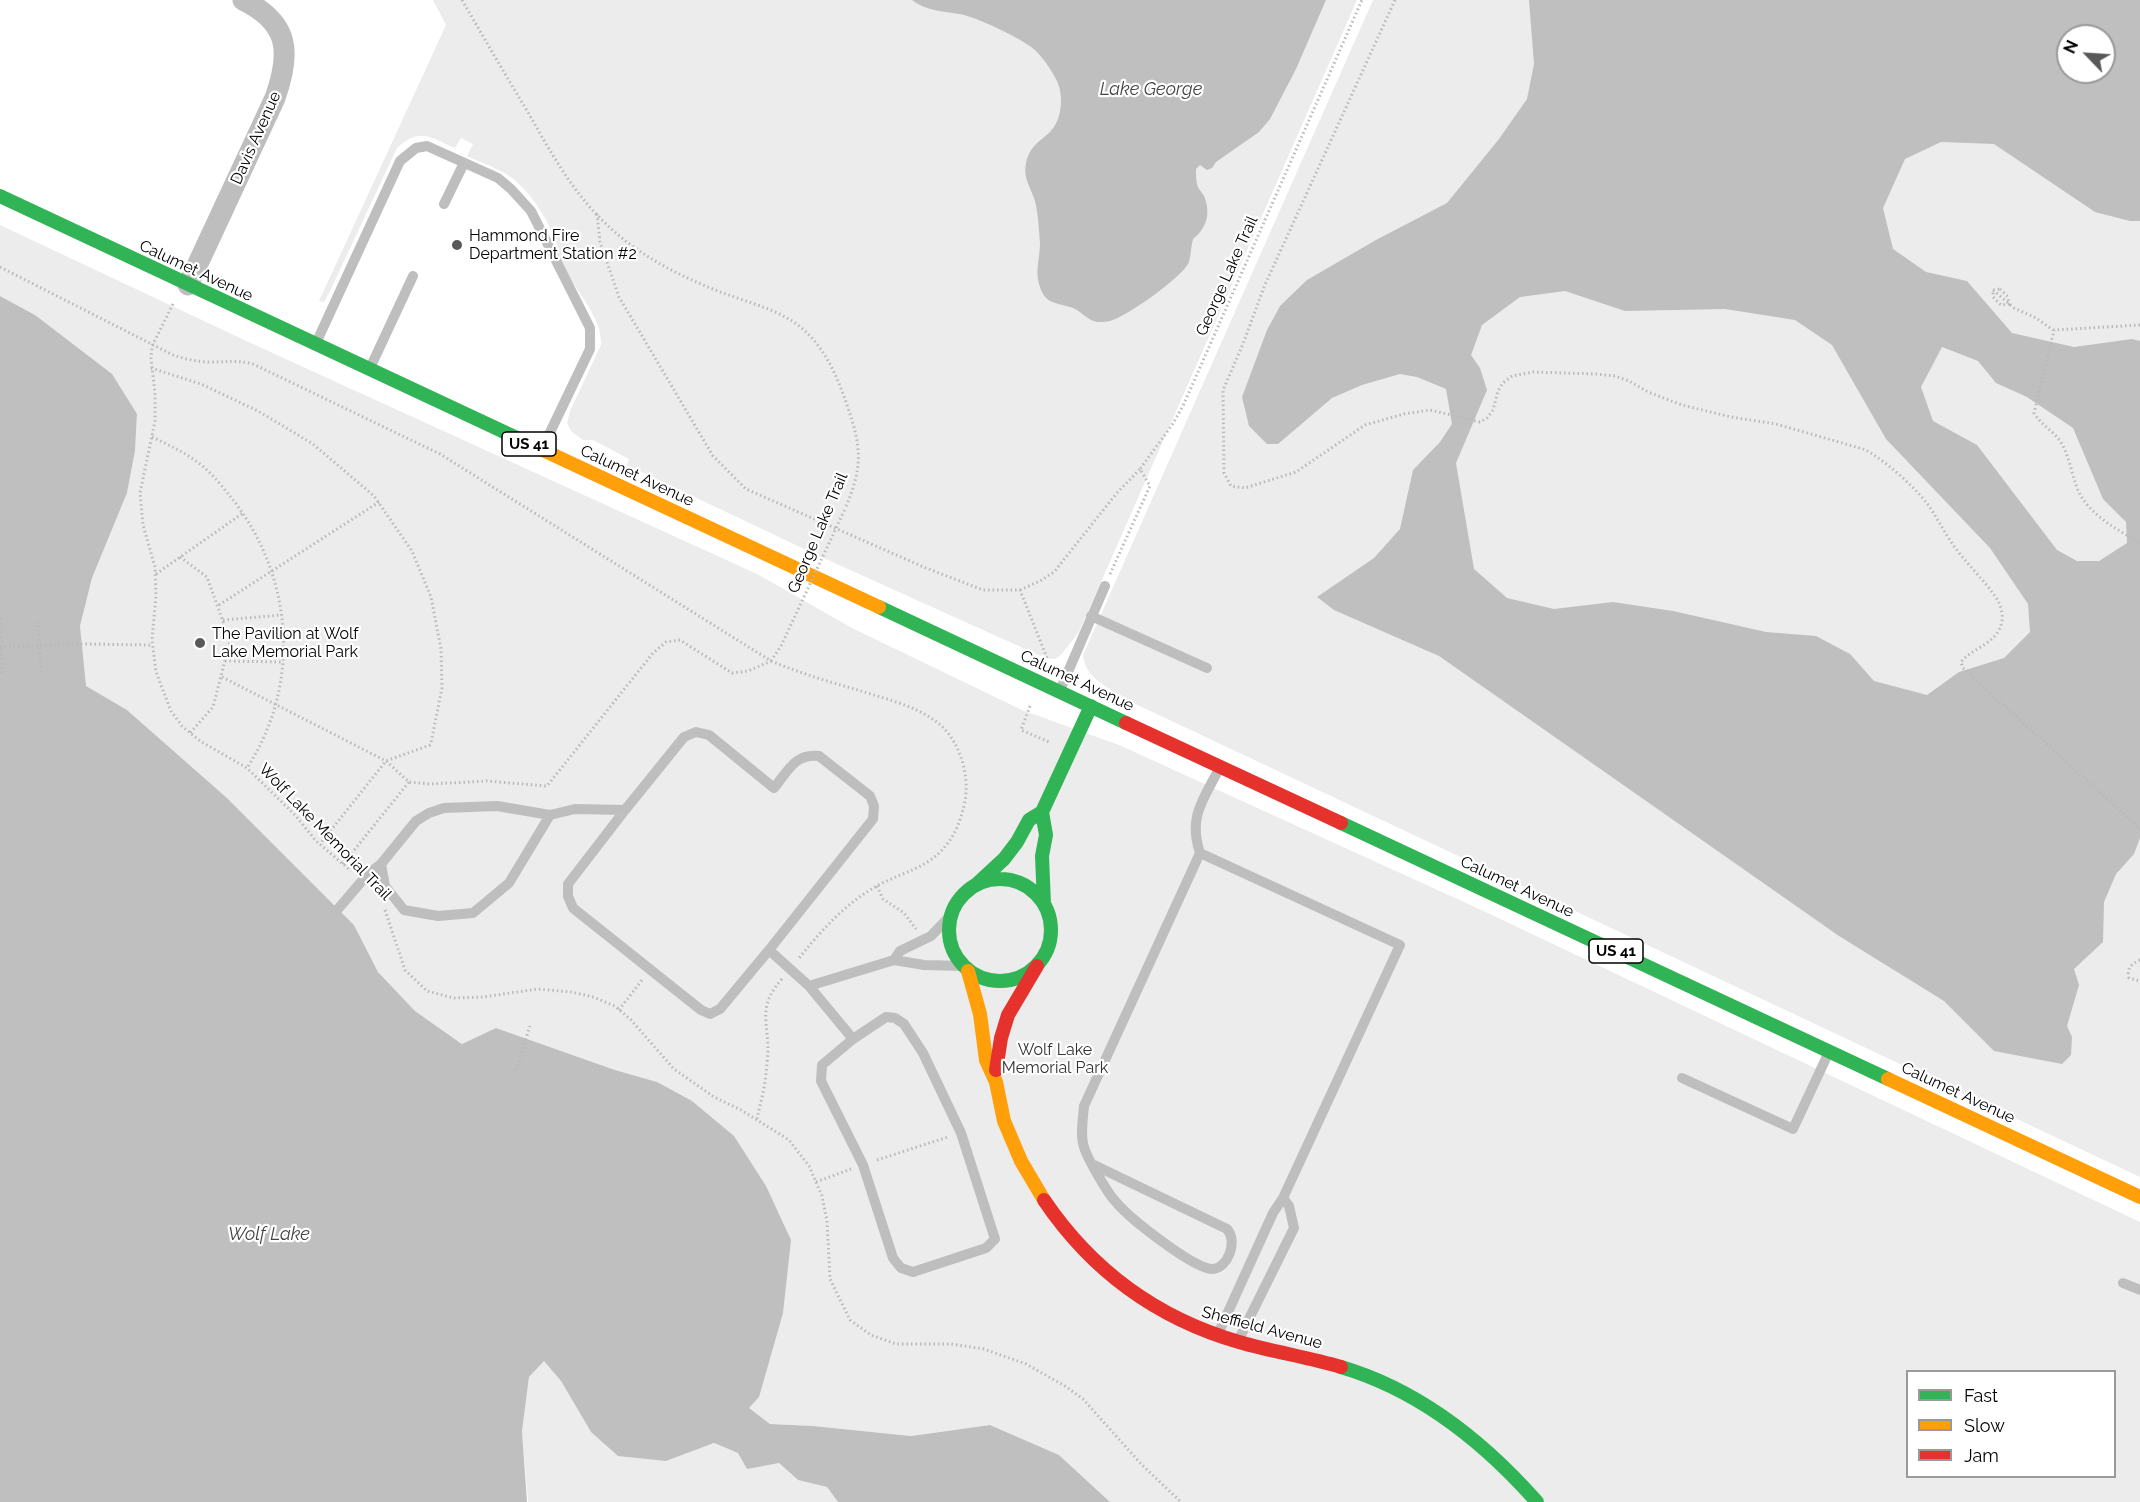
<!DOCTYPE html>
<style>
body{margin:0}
#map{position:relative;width:2140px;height:1502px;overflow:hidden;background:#fff;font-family:Raleway,sans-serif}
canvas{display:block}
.legend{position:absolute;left:1906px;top:1370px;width:210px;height:108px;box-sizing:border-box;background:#fff;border:2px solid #999;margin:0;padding:8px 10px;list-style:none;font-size:18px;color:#000}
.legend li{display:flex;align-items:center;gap:12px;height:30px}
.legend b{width:30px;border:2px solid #999}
.north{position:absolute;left:2056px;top:24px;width:60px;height:60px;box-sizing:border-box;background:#fff;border:2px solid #999;border-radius:50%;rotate:295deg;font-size:16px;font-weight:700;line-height:24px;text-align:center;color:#000}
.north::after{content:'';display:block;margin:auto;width:21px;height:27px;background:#595959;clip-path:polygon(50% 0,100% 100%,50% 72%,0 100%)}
</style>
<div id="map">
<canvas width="2140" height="1502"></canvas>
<ul class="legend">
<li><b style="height:8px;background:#30b455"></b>Fast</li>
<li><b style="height:8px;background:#ff9f0a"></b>Slow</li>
<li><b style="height:8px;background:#e5322d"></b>Jam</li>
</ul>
<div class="north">N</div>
</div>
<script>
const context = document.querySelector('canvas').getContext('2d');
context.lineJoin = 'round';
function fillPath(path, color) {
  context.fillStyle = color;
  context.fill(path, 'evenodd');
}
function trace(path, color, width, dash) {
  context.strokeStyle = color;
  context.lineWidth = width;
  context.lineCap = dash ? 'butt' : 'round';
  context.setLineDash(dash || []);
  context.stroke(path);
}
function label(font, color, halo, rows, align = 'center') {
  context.font = font + ' Raleway,sans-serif';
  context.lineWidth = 4.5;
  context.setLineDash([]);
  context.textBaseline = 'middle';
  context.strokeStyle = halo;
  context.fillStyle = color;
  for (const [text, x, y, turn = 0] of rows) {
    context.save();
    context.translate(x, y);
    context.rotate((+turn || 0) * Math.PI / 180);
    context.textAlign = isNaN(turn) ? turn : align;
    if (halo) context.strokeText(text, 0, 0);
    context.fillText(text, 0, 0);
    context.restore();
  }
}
fillPath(new Path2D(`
 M433 0H1357L1079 632 1061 655 1055 659 1045 658 819 556 627 465 629 459 593 440H583L571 431 567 423 570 411 601 345C603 319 575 289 563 267 559 258 559 249 555 240 549 221 534 199 520 185 507 171 484 164 467 156L473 144 461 138 455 148C429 137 420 127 397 148L330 291 324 302 319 301 446 25Z
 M1373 0H2140V1177L1129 701C1111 689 1085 679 1083 655ZM2068 36H2104V72H2068Z
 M0 225 255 345 757 574 852 628 1022 710 1119 745 1475 907 2140 1222V1502H1110L1059 1455 990 1425 911 1436 813 1426 770 1424 748 1408 657 1082 615 1070 496 1028 463 1044 415 1011 378 972 354 925 227 798 127 710 85 686 80 626 92 578 127 493 135 451 137 414 35 315 0 296ZM1908 1372H2114V1476H1908Z
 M544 1360 561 1381 591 1432 666 1461 714 1443 738 1453 779 1463 798 1480 827 1487 838 1502H528L522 1431 529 1377Z`), '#ececec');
fillPath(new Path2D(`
 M912 0H1326L1296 69 1270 119 1259 132 1216 162 1212 168 1207 170 1200 165 1196 169C1196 174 1196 180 1197 184 1198 189 1202 192 1204 196 1211 213 1207 228 1193 239 1191 246 1191 255 1189 262 1183 277 1126 317 1110 321 1107 322 1100 322 1097 322 1087 320 1081 311 1073 308 1057 302 1045 306 1039 284 1035 271 1040 257 1040 243 1039 231 1038 209 1034 198 1029 184 1022 176 1027 159 1031 146 1040 141 1050 132 1062 120 1064 96 1057 81 1052 71 1044 59 1036 51 1025 40 975 16 959 14 941 11 927 11 912 0Z
 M1529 0H2140V221H2130L2095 212 1994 144 1941 142 1905 159 1883 208 1893 249 1926 272 1967 281 2012 333 2074 347 2132 339 2140 341V838L2134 854 2116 874 2104 902 2103 942 2074 969 2079 985 2067 1026 2072 1037 2071 1055 2062 1064 1994 1051 1944 1001 1839 936 1439 656 1334 610 1317 597 1374 558 1400 529 1413 470 1440 442 1452 424 1446 389 1417 377 1400 374 1362 385 1332 398 1278 444H1267L1249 426 1242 397 1267 330 1280 306 1307 280 1376 240 1447 203 1499 139 1527 99 1534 64ZM2068 36H2104V72H2068ZM1565 291 1625 311 1725 309 1795 320 1832 345 1886 439 1990 548 2028 604 2030 632 2004 658 1959 672 1927 695 1874 681 1850 654 1816 636 1766 632 1673 611 1613 602 1554 609 1507 598 1474 569 1456 463 1487 390 1480 368 1471 355 1482 325 1520 297ZM1942 347 1978 361 1996 383 2027 397 2073 428 2103 499 2126 522 2127 543 2099 561H2077L2057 550 1977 445 1933 421 1921 387Z
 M0 296 35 315 112 374 137 414 135 451 127 493 92 578 80 626 86 686 127 710 227 798 354 925 378 972 415 1011 462 1044 496 1028 615 1070 657 1082 692 1101 734 1136 766 1186 791 1240 783 1313 759 1397 749 1408 770 1424 813 1426 911 1436 990 1425 1059 1455 1110 1502H838L827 1487 798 1480 779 1463 747 1469 738 1453 714 1443 666 1461 618 1456 591 1432 561 1381 544 1361 529 1377 522 1431 527 1502H0Z`), '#bfbfbf');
trace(new Path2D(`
 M462 0C484 38 506 76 529 114 550 151 572 191 603 221 637 255 679 276 723 293 752 304 786 311 808 334 828 354 838 379 847 405 862 448 863 467 845 509
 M1395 0 1264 287 1243 344 1223 390 1224 473 1231 486 1245 488 1296 472 1365 425 1404 414 1430 410 1480 422 1487 418 1493 410 1498 391 1503 383 1512 376 1533 372 1596 374 1615 376 1629 381 1648 392 1682 405 1731 417 1776 424 1863 449C1883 458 1912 485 1926 502 1937 517 1945 534 1956 549 1969 566 1985 581 1997 599 2001 606 2003 614 2002 621 1998 644 1973 647 1961 662L1963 668 2140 829
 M597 214 600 242 619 297 713 456 746 489 926 568 983 590H1020L1047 658
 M0 267 173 355C185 359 198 362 211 362 226 362 238 360 253 364L440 454 771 661C800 673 829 682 858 690 885 699 915 705 938 723 959 739 970 775 965 801 960 826 950 847 929 861 912 872 892 877 875 887 845 904 821 931 799 958
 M2000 289 2008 297 2009 304 2001 305 1993 297V290Z
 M1993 290 2014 308 2036 318 2053 330
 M173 304 152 346 151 358 155 393V421L140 493 143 525 155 567 156 595 152 640 156 672 171 711 182 726 200 741 247 768 295 815 316 841 351 871
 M2140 325 2054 330 2034 413C2042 426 2054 431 2062 444 2069 457 2072 474 2077 488 2088 515 2117 529 2140 543
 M151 368 201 384 258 411 313 444 374 496 412 551 431 597 441 649 442 688 431 743 430 745 386 761 320 844
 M152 437C169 445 186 453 200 464 213 474 224 489 234 501 294 580 301 685 247 768
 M180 557 207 577 230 641 213 707 190 733
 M156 574 243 513
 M1110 574 1150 486 1140 469 1172 425 1183 406 1362 0
 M1020 590 1040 581 1054 572 1116 494 1140 469
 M219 605 379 502
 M1 618 2 675
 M223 620 281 615
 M38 621 41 672
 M0 647 82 644 152 645
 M225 661 283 662
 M771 661 781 646
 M222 677 386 761 409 782 430 784 487 781 547 786 653 653 666 642 680 640 732 673 748 671 771 661
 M1030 706 1021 730 1049 742
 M343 864 409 782
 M877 886 883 899 904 913 916 929
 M385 910 405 970 427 991 454 998 483 997 538 989 571 992 593 997 615 1006 631 1020 674 1069 714 1097 741 1110 789 1140 809 1166 822 1196 827 1221 830 1279 850 1320 871 1335 896 1344H951L984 1349 1026 1364 1065 1386 1083 1399 1142 1465 1181 1502
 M2140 960C2132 963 2126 969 2129 978L2140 981
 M619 1010 642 980
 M516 1070 530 1026
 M757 1119C760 1104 765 1088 766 1073 767 1064 768 1054 768 1045 766 1016 760 1004 782 979
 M877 1160 948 1137
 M816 1182 851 1169`), '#b9b9b9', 3, [1.5, 3]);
trace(new Path2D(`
 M444 204 464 163
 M317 341 400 161 416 148 427 146 498 178 511 189 531 211 590 328V349L543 447
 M371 366 413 276
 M1091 616 1207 668
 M1061 688 1105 586
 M625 810 568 884V896L573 908 701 1010 710 1014 720 1009 769 950
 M550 815 509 883 473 913 438 916 404 910 385 886 381 864 416 821 429 813 444 808 497 806 550 815 575 809 625 810 684 737 696 732 709 735 774 788C788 771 795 753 819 756L870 796 874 806 873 819 769 950 809 986 894 960 924 965 964 966
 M338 909 367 875 381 864
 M894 960 900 951 931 936 950 916
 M809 986 853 1039
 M886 1017 895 1018 904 1024 923 1053 961 1133 995 1239 986 1248 913 1272 901 1268 893 1258 863 1165 821 1081 822 1065 853 1039Z
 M1682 1078 1793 1129 1828 1054
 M1094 1165 1227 1229C1238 1241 1228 1268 1213 1269 1195 1270 1129 1218 1116 1202 1108 1194 1087 1158 1084 1147 1080 1136 1083 1118 1084 1106L1200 853
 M2123 1283 2140 1290
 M1218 1334 1273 1213 1283 1198 1400 945 1200 853C1188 817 1203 800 1219 769
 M1238 1341 1294 1228 1289 1206 1283 1198`), '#bebebe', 10);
trace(new Path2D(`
 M188 285 275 98C291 53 290 23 243 0`), '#bebebe', 21);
trace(new Path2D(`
 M0 196 532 445
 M879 607 1126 723
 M1042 812 1046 835 1042 856 1044 904
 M1341 823 1888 1079
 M949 930a51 51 0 1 1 102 0a51 51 0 1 1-102 0Z
 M977 884 1004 859 1017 842 1029 820 1042 812 1091 706
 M1341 1367C1419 1390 1484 1442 1537 1502`), '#30b455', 14);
trace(new Path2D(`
 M532 445 879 607
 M968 971 980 1014 986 1060 996 1082 1004 1121 1021 1161 1044 1200
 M1888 1079 2140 1197`), '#ff9f0a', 14);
trace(new Path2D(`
 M1126 723 1341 823
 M996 1070 1001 1038 1008 1015 1037 966
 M1044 1200C1092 1271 1156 1318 1239 1342 1273 1352 1308 1357 1341 1367`), '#e5322d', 14);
trace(new Path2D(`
 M781 646 845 509`), '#b9b9b9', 3, [1.5, 3]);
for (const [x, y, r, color] of [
 [457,245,6,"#595959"],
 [200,643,6,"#595959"]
]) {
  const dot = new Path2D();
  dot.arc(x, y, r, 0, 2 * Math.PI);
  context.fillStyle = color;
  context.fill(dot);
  trace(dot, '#fff', 2);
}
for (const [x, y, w] of [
 [529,444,54],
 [1616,951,54]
]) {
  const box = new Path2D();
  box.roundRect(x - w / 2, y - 12, w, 24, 4.5);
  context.fillStyle = '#fff';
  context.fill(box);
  trace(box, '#000', 1.5);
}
label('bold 15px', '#000', null, [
 ["US 41",529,444],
 ["US 41",1616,951]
]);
label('16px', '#000', '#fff', [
 ["Davis Avenue",256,138,-66],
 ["Calumet Avenue",196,271,25],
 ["George Lake Trail",1227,276,-66],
 ["Calumet Avenue",637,476,25],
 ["George Lake Trail",818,533,-67],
 ["Calumet Avenue",1077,681,25],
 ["Wolf Lake Memorial Trail",325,832,46],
 ["Calumet Avenue",1517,887,25],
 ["Calumet Avenue",1958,1093,25],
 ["Sheffield Avenue",1262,1328,15]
]);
label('16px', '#000', '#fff', [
 ["Hammond Fire",469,236],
 ["Department Station #2",469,254],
 ["The Pavilion at Wolf",212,634],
 ["Lake Memorial Park",212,652]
], 'left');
label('16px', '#333', '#fff', [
 ["Wolf Lake",1055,1050],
 ["Memorial Park",1055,1068]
]);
label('italic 18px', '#444', '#fff', [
 ["Lake George",1151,90],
 ["Wolf Lake",269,1235]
]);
</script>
